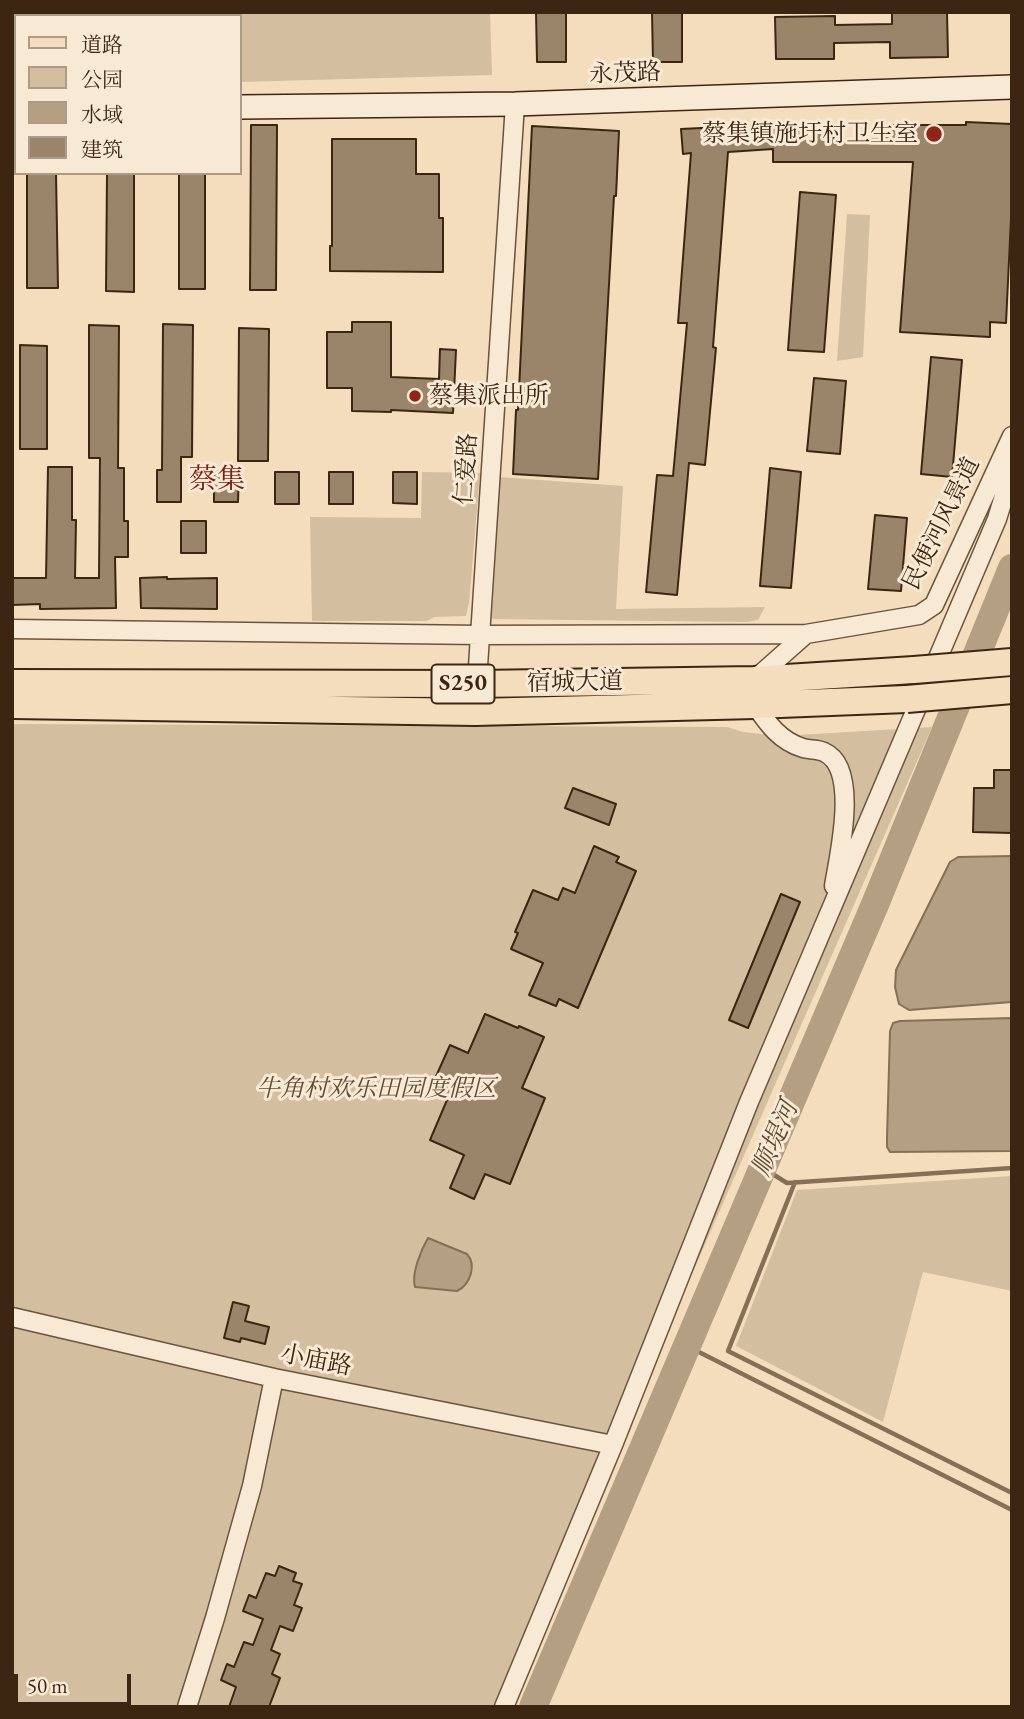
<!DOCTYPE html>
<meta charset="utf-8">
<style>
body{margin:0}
#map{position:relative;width:1024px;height:1719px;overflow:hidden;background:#f3ddbd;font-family:"EB Garamond","Noto Serif SC",serif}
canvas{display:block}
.frame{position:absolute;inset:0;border:14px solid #3c2611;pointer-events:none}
.legend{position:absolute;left:14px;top:14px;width:228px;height:161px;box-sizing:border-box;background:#f7e9d4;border:2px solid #ac9b86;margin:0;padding:9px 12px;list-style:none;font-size:21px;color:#3c2611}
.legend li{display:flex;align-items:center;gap:14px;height:35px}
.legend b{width:35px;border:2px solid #ac9b86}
.scale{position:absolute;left:14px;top:1674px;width:117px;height:32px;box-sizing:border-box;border:4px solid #3c2611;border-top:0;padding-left:9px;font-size:21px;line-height:24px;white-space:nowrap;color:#3c2611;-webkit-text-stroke:5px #f7e9d4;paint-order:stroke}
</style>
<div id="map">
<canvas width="1024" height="1719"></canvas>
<div class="frame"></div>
<ul class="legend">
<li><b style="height:9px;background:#f3ddbd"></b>道路</li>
<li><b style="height:19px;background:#d4bea0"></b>公园</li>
<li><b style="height:19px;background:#b59f83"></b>水域</li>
<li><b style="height:19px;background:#9b856a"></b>建筑</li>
</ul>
<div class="scale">50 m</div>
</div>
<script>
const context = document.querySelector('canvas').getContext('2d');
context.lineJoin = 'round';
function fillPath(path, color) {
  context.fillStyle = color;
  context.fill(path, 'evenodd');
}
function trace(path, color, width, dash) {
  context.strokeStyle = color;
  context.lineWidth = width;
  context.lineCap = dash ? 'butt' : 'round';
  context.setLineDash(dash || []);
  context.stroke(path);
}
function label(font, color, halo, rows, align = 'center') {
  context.font = font + ' "EB Garamond","Noto Serif SC",serif';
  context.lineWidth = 6;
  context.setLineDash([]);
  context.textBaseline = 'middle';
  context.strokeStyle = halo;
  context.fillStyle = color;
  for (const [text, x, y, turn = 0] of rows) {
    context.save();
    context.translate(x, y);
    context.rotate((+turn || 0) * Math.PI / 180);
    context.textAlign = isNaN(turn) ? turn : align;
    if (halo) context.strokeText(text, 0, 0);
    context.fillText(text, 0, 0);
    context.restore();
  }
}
fillPath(new Path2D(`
 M12 12H490L492 75 240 82V16H16V88H12Z
 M847 214 870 215 863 357 837 361Z
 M422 472 480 473 469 603 466 616 435 617 426 621H312L310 517 421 518Z
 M499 477 623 486 616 609 765 607 758 620 746 622 488 619Z
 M12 724 727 727 743 732 780 736 932 727 502 1707H12Z
 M1012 1176V1291L923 1272 883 1422 736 1346 797 1190Z`), '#d4bea0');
const water = new Path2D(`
 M1012 856V1002L909 1010 899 1004 895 987 896 970 950 862 958 857Z
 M1012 1018V1151L890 1152 887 1147V1138L890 1031 893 1023 900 1021Z
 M428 1238 467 1254C477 1265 470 1285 457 1291L415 1287C411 1274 421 1250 428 1238Z`);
fillPath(water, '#b59f83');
trace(water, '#856f55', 2);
trace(new Path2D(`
 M763 1168 787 1183 1012 1168
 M795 1182 728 1351 1012 1493
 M687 1346 1012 1510`), '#856f55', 4.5);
trace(new Path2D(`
 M533 1707 876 902 1012 568`), '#b59f83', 28);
const building = new Path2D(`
 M536 12H566V62H537Z
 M652 12H682V62H653Z
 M935 12H947L948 57 890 58V42L834 43V59H776L775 17 835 16V25L892 24V13Z
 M966 122 1012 124V198L1006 323 990 322V337L900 332 913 162H773V149L728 152 713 347 716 348 705 465 689 463 677 595 646 592 657 475 673 476 687 323H678L691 153 683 154 681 129 762 125 834 126V139H885V125H966Z
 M251 125H277L276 290H250Z
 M532 126 619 131 616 196H614L598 479 513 474 516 410H518Z
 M332 139H416V174H439V218H443V272L330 271V246H332Z
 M27 173H56L58 288H27Z
 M107 173H134V292L106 291Z
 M179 173H205V289H179Z
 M800 192 836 195 824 352 788 350Z
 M352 322H391V377L439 379 440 349 456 350 453 413 391 410V412L352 411V388H327V332H352Z
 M163 324 193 325 192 457H181V502H157V470H162Z
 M89 325 119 326 118 468H124V521H128V557H115L116 608 40 609V604L12 605V578H46L48 467H72V520H76L75 578H99L100 458H89Z
 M239 328 269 329 268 461H238Z
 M20 345 47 346V449H20Z
 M931 357 962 360 952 477 921 474Z
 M814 378 846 381 840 454 807 451Z
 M770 468 801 472 791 588 760 586Z
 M214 470H239L238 502H214Z
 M275 472H299V504H275Z
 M329 472H353V504H329Z
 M393 472H417V504L393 503Z
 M875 515 907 518 901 591 868 589Z
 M181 521H206V553H181Z
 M167 577V579L217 578V609L141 608 140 578Z
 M994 770H1012V833L973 832 974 788H994Z
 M573 788 616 804 609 825 565 808Z
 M594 846 619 857 616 862 636 871 578 1008 559 999 556 1006 529 995 543 963 511 949 518 933 515 932 533 890 558 900 563 888 575 893Z
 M781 894 800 902 748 1028 729 1020Z
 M485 1014 518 1028 519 1026 544 1037 522 1088 545 1098 510 1184 485 1174 474 1199 450 1188 464 1155 430 1140 447 1100 429 1092 450 1045 468 1053Z
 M233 1302 249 1306 245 1321 269 1327 265 1344 241 1338 240 1342 224 1338Z
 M279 1566 296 1573 293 1581 302 1584 294 1605 302 1608 293 1631 280 1626 271 1650 280 1654 272 1674 280 1678 269 1707H229L236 1687 221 1680 227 1664 234 1667 244 1642 253 1645 263 1619 243 1611 249 1595 256 1598 266 1573 275 1576Z`);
fillPath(building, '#9b856a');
trace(building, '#3c2611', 2);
const street = new Path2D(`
 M12 629 480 635 806 634
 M754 680 806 634 919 615 934 605 1012 436
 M755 705C768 724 780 741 803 748 809 750 818 749 824 752 860 768 839 855 834 886
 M475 712 515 104
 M12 1317 274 1378 613 1445
 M187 1707 215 1618 252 1486 274 1378
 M504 1707 613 1445 749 1102 997 519 1012 470`);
const secondary = new Path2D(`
 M240 107 515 104 1012 87
 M12 110H16`);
const primary = new Path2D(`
 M12 683 477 684 754 680 914 670
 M12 705 475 712 755 705 907 699`);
trace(street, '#6a543c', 21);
trace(secondary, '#3c2611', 26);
trace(primary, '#3c2611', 30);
trace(street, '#f7e9d4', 18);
trace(secondary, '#f7e9d4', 23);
trace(primary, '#f3ddbd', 26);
const primaryBridge = new Path2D(`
 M914 670 1012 662
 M907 699 1012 690`);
trace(primaryBridge, '#3c2611', 30, []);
trace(primaryBridge, '#f3ddbd', 26);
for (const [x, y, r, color] of [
 [934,134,9,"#8f2418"],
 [415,396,7,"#8f2418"]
]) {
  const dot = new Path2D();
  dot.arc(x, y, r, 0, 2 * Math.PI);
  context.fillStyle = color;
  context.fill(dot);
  trace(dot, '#f7e9d4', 2.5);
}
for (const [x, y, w] of [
 [463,684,63]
]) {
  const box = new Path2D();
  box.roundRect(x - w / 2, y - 19.5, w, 39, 5);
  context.fillStyle = '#f7e9d4';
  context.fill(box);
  trace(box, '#3c2611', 2);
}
label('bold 23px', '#3c2611', null, [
 ["S250",463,684]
]);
label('24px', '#3c2611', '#f7e9d4', [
 ["永茂路",625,74,-2],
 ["仁爱路",467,469,-86],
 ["民便河风景道",942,524,-64],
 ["宿城大道",575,683,-1],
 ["小庙路",316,1361,11]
]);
label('24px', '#3c2611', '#f7e9d4', [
 ["蔡集镇施圩村卫生室",918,134],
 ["蔡集派出所",429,396,"left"]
], 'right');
label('italic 24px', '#624c35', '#f7e9d4', [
 ["牛角村欢乐田园度假区",376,1089]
]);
label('italic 26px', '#604a33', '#f7e9d4', [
 ["顺堤河",776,1139,-67]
]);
label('28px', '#7a1f14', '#f7e9d4', [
 ["蔡集",217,480]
]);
</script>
